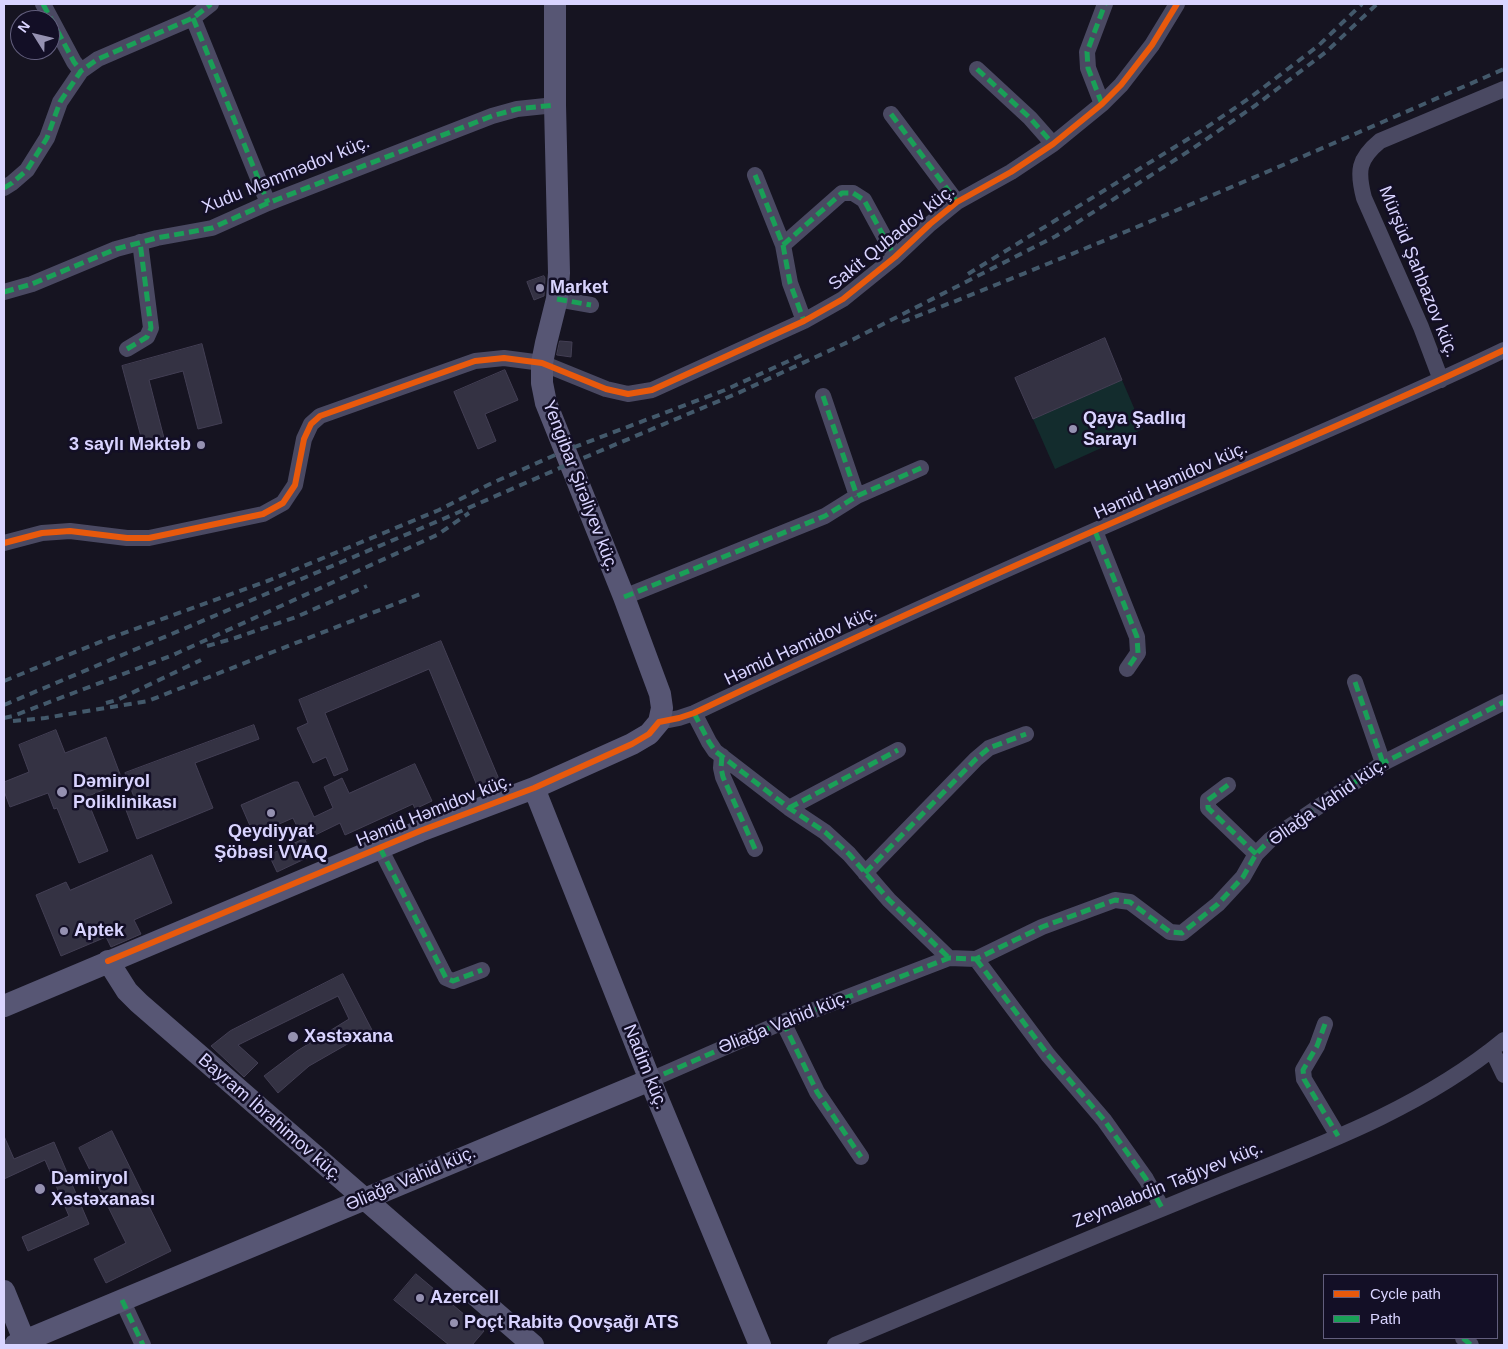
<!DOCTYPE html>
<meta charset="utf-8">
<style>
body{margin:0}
#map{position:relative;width:1508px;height:1349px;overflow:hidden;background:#161421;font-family:Arial,sans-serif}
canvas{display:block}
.frame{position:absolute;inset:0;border:5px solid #d9d4ff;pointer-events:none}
.legend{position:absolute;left:1323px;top:1274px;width:175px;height:65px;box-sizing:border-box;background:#130f26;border:1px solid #625e7d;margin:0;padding:6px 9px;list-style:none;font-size:15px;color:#d9d4ff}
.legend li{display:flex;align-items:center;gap:10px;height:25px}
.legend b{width:25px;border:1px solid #625e7d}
.north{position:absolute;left:10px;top:10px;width:50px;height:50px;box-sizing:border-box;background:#130f26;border:1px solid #625e7d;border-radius:50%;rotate:306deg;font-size:14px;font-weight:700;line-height:20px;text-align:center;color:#d9d4ff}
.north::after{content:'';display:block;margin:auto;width:18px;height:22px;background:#9591b1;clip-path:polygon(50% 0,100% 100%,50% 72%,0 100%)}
</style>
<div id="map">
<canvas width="1508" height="1349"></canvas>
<div class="frame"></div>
<ul class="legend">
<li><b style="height:6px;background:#e8590c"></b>Cycle path</li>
<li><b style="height:6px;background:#1a9f57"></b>Path</li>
</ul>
<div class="north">N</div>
</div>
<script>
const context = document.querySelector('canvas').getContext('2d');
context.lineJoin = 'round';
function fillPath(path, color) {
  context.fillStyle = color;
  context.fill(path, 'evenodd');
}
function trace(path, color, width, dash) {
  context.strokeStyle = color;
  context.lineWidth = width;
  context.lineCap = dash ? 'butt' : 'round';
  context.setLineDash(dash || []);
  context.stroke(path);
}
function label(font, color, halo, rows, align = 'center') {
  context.font = font + ' Arial,sans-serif';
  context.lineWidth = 5;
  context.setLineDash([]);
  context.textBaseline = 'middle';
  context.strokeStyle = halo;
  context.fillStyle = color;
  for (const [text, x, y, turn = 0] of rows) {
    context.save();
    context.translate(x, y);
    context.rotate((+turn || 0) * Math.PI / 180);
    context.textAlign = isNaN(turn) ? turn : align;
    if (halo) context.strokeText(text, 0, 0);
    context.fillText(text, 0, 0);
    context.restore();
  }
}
fillPath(new Path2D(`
 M1122 380 1143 429 1055 469 1033 419Z`), '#132c2d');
const building = new Path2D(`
 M544 276 545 278 544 296 534 300 527 282Z
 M1105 338 1122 380 1033 419 1015 378Z
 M560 341 572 342 571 357 557 355Z
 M202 344 222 423 198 429 183 371 149 380 165 442 144 448 122 366Z
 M505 370 518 400 485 414 496 441 478 449 454 392Z
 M441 641 501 784 480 793 429 669 325 713 348 770 334 776 326 757 313 763 297 728 308 723 299 700Z
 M254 725 259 739 195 763 213 808 137 839 126 810 137 805 125 773Z
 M56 730 65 753 106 737 123 782 86 797 108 851 79 863 57 808 54 809 48 793 10 807 4 791V782L29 772 19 745Z
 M415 764 432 801 415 809 413 804 345 835 340 823 305 840 313 855 277 872 269 855 303 839 293 818 254 835 241 805 294 782H298L314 817 333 808 324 787 342 778 349 793Z
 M152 855 172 903 134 920 141 934 111 947 106 937 61 956 36 895 66 882 70 890Z
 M343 974 372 1030 309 1066 278 1093 264 1076 297 1051 349 1019 338 996 238 1045 258 1063 244 1077 211 1046 230 1031Z
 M112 1131 171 1251 106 1283 94 1259 126 1243 79 1148Z
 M4 1136 14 1159 54 1142 89 1224 28 1251 22 1237 69 1216 45 1160 4 1179Z
 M416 1274 484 1331 472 1345H449L394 1300Z`);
fillPath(building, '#343243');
trace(building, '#433f54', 1);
trace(new Path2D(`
 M43 4 74 62 81 71
 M193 18 268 203
 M977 69 1030 118 1053 144
 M1102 104 1088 68 1087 52 1105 4
 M891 114 957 202
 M755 175 783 245 790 283 804 321
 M4 188 12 183 27 170 47 138 60 102 81 71 98 59 193 18 211 4
 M783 245 842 193H853L864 200 895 257
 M4 292 32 284 116 249 157 238 212 228 268 203 492 116 517 109 555 105
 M557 299 591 305
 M127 349 147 337 151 328 140 242
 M1441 380 1421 327 1364 198C1357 171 1358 159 1380 141L1504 89
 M823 396 857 496
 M1095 531 1137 637 1138 653 1127 669
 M4 543 42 533 70 531 127 538H149L263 514 283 503 295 485 304 439 311 424 320 416 475 361 504 358 542 363 606 389 628 394 652 390 804 321 843 299 895 257 930 224 957 202 1011 172 1053 144 1102 104 1121 85 1152 45 1177 4
 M624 597 825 516 857 496 921 468
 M1355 682 1383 763
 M694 713 709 742 715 751 789 808 825 832 849 854 889 900 949 958
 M659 722 679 718 694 713C846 641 999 572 1153 505 1271 454 1389 405 1504 350
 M722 756 721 768 723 777 755 849
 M1228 785 1208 800V808L1256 854
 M789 808 898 750
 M380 848 446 978 453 981 482 970
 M865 873 976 759 989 748 1026 734
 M976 959 1048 1055 1104 1120 1146 1179 1162 1208
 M783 1022 817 1092 861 1157
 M1325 1024 1317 1046 1303 1070 1304 1079 1338 1136
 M1492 1050 1504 1075
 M650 1080 783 1022 949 958 976 959 1042 927 1115 900 1130 902 1170 932 1182 933 1218 904 1243 877 1256 854 1271 839 1383 763 1504 702
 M122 1300 143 1345
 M1463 1338 1471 1345
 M835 1345C953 1296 1070 1246 1188 1198 1297 1153 1412 1116 1504 1040`), '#4a4962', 16);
trace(new Path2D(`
 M534 788 650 1080 760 1345
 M108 961 127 991 139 1003 533 1345
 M4 1006 420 831 534 788 632 744 649 734 659 722 662 708 660 694 624 597 546 403 542 383V363L546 343 557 299 559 273 555 105V4
 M4 1291 26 1345
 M15 1345 650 1080`), '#575674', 22);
trace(new Path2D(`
 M968 274 1201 131 1251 97 1318 46 1362 4
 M902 322C1105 243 1305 156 1504 69
 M207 646 235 638 296 617 367 586
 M4 681 110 638 270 580 439 510 490 484 564 451 725 390 804 354
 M106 703 117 700 201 660
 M4 705 443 519 569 464 738 393 848 342 1056 236 1192 149 1256 105 1326 52 1377 4
 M4 718 13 716 173 655 437 535 469 513
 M13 721 45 718 148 701 423 593`), '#43596b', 4, [8, 6]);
trace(new Path2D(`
 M43 4 74 62 81 71
 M193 18 268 203
 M977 69 1030 118 1053 144
 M1102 104 1088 68 1087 52 1105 4
 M891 114 957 202
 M755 175 783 245 790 283 804 321
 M4 188 12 183 27 170 47 138 60 102 81 71 98 59 193 18 211 4
 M783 245 842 193H853L864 200 895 257
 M4 292 32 284 116 249 157 238 212 228 268 203 492 116 517 109 555 105
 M557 299 591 305
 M127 349 147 337 151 328 140 242
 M823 396 857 496
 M1095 531 1137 637 1138 653 1127 669
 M624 597 825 516 857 496 921 468
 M1355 682 1383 763
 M694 713 709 742 715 751 789 808 825 832 849 854 889 900 949 958
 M722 756 721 768 723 777 755 849
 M1228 785 1208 800V808L1256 854
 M789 808 898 750
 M380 848 446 978 453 981 482 970
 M865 873 976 759 989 748 1026 734
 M976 959 1048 1055 1104 1120 1146 1179 1162 1208
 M783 1022 817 1092 861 1157
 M1325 1024 1317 1046 1303 1070 1304 1079 1338 1136
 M650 1080 783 1022 949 958 976 959 1042 927 1115 900 1130 902 1170 932 1182 933 1218 904 1243 877 1256 854 1271 839 1383 763 1504 702
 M122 1300 143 1345
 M1463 1338 1471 1345`), '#1a9f57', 5, [10, 5]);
trace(new Path2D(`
 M4 543 42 533 70 531 127 538H149L263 514 283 503 295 485 304 439 311 424 320 416 475 361 504 358 542 363 606 389 628 394 652 390 804 321 843 299 895 257 930 224 957 202 1011 172 1053 144 1102 104 1121 85 1152 45 1177 4
 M108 961 420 831 534 788 632 744 649 734 659 722 679 718 694 713C846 641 999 572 1153 505 1271 454 1389 405 1504 350`), '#e8590c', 6);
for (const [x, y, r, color] of [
 [540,288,5,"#9591b1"],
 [1073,429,5,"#9591b1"],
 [201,445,5,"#9591b1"],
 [62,792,6,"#9591b1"],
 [271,813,5,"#9591b1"],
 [64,931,5,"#9591b1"],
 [293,1037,6,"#9591b1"],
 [40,1189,6,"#9591b1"],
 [420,1298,5,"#9591b1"],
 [454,1323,5,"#9591b1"]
]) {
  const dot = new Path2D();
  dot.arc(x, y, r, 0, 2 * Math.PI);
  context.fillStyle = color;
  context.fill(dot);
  trace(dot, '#130f26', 2);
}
label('18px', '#d9d4ff', '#130f26', [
 ["Xudu Məmmədov küç.",286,175,-22],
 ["Sakit Qubadov küç.",892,238,-39],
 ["Mürşüd Şahbazov küç.",1418,272,68],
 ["Həmid Həmidov küç.",1171,481,-24],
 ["Yengibar Şirəliyev küç.",580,486,69],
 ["Həmid Həmidov küç.",801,646,-25],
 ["Əliağa Vahid küç.",1328,802,-35],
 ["Həmid Həmidov küç.",434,811,-22],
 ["Əliağa Vahid küç.",784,1023,-22],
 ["Nadim küç.",645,1067,68],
 ["Bayram İbrahimov küç.",270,1118,41],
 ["Əliağa Vahid küç.",411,1179,-23],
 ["Zeynalabdin Tağıyev küç.",1168,1185,-22]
]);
label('bold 18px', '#d9d4ff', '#130f26', [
 ["Market",550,288],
 ["Qaya Şadlıq",1083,419],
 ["Sarayı",1083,440],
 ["3 saylı Məktəb",191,445,"right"],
 ["Dəmiryol",73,782],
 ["Poliklinikası",73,803],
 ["Qeydiyyat",271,832,"center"],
 ["Şöbəsi VVAQ",271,853,"center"],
 ["Aptek",74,931],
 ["Xəstəxana",304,1037],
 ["Dəmiryol",51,1179],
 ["Xəstəxanası",51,1200],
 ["Azercell",430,1298],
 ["Poçt Rabitə Qovşağı ATS",464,1323]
], 'left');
</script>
